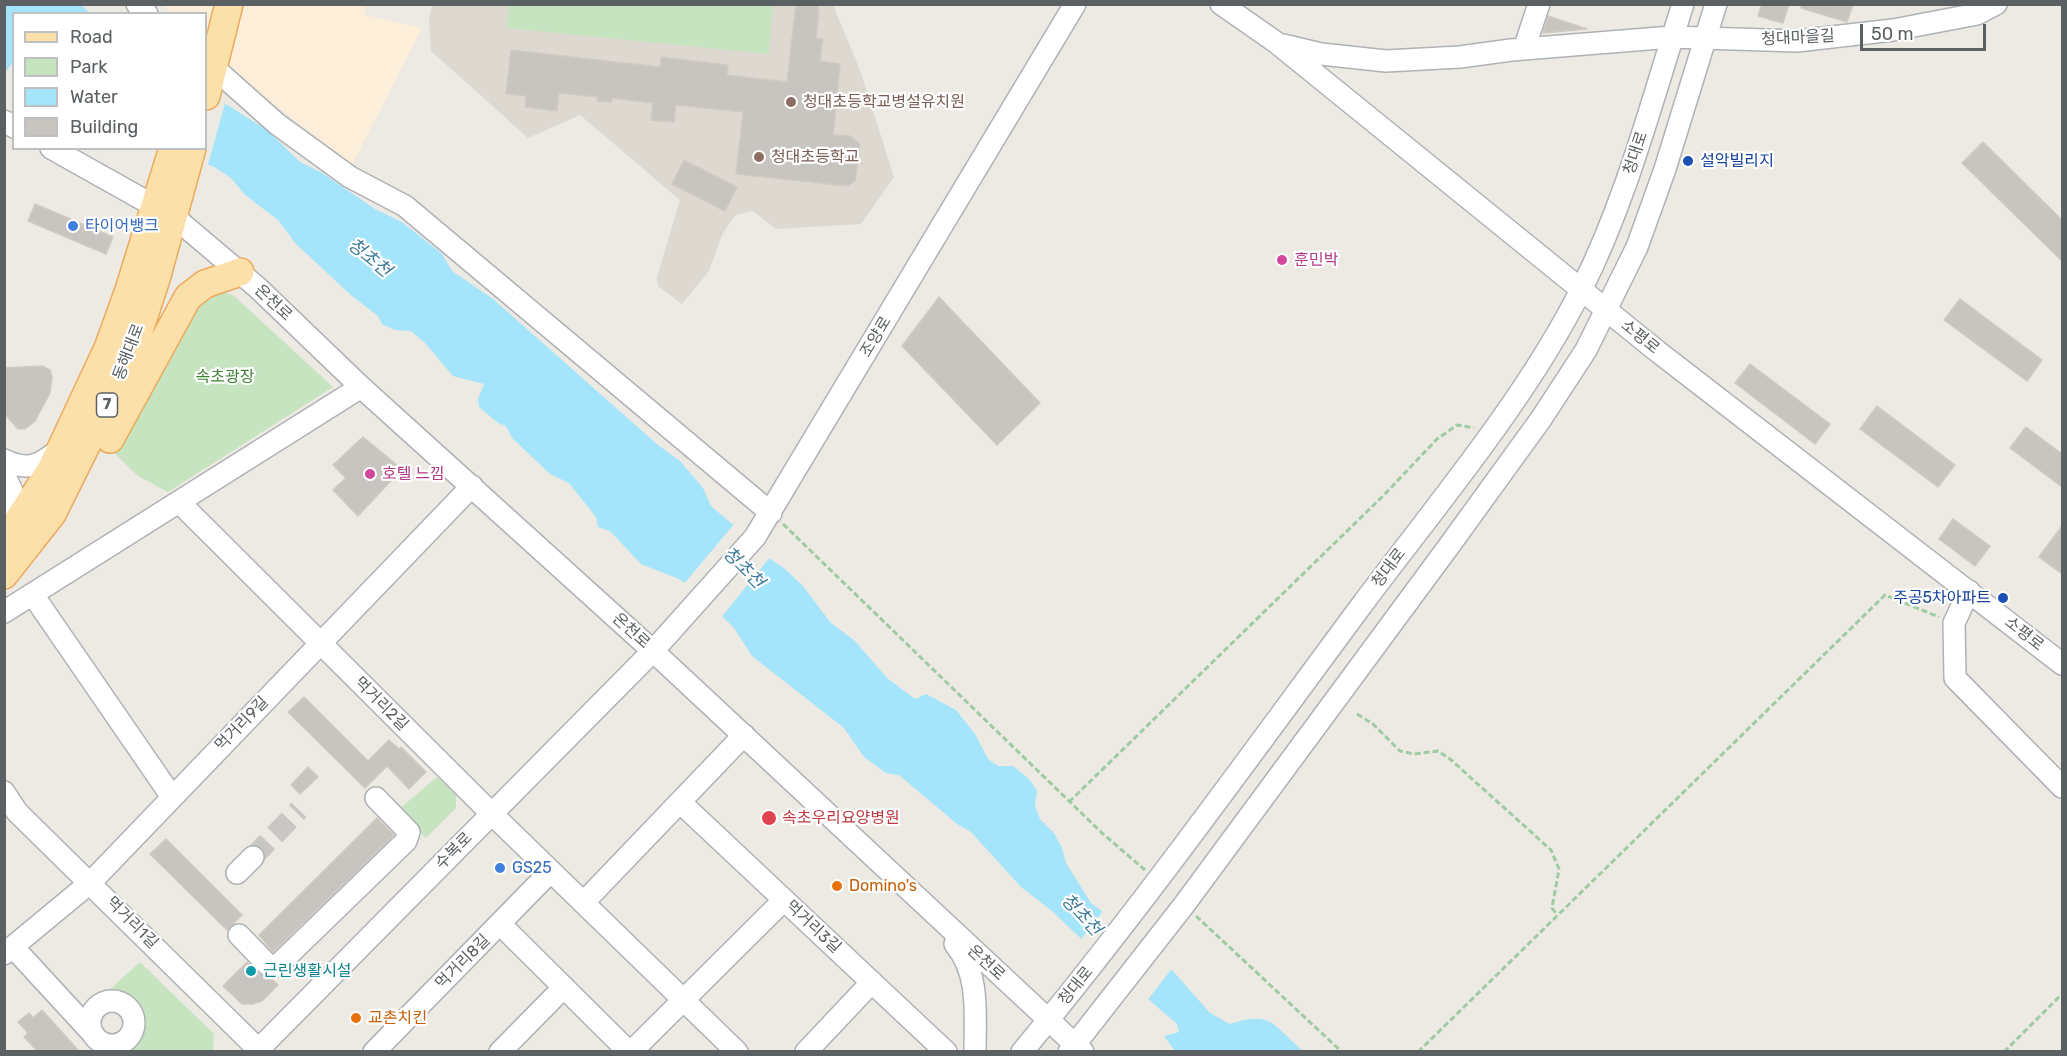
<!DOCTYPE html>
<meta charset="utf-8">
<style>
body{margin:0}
#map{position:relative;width:2067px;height:1056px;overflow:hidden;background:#ede9e3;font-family:Rubik,sans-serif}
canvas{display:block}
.frame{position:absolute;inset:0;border:6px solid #5b6063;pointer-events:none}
.legend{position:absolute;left:12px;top:12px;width:195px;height:138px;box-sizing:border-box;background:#fff;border:2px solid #bdbfc1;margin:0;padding:8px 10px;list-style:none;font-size:18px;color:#5b6063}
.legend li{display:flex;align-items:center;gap:12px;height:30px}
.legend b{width:30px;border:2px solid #bdbfc1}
.scale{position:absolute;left:1860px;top:24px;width:126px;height:27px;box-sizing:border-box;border:3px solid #5b6063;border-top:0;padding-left:8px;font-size:18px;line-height:21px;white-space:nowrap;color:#5b6063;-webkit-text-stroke:4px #fff;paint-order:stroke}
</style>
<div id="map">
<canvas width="2067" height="1056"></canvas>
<div class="frame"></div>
<ul class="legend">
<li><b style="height:8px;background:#fce0aa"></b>Road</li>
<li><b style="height:16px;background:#c7e4c0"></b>Park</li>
<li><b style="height:16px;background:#a5e5fb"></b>Water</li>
<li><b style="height:16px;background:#c8c4bf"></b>Building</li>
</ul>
<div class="scale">50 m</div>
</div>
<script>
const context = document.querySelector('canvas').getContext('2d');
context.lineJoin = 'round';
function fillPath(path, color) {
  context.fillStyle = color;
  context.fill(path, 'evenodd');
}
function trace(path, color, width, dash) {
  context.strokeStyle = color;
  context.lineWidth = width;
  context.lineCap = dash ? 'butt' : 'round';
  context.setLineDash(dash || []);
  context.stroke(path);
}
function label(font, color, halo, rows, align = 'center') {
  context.font = font + ' Rubik,"Noto Sans KR",sans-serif';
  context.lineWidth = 4.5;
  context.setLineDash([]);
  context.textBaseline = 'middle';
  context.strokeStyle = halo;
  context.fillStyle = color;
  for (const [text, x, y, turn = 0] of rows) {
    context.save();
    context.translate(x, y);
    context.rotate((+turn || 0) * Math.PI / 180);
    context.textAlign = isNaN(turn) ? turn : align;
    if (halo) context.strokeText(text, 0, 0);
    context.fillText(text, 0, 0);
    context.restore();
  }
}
fillPath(new Path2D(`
 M163 5H366L364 15 422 28 352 165 239 77 206 45V14L172 13Z`), '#fceed9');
fillPath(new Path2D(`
 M433 4 833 5 860 70 894 177 861 224 776 229 753 211 739 214 733 218 722 235 709 271 682 304 658 286 657 277 680 200 580 115 528 138 431 51 429 17Z`), '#ddd9d1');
fillPath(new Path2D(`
 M509 5V4L773 5 769 54 507 28Z
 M218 291 233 295 333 387 168 492 138 476 111 450 190 304Z
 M437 777 456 795V808L426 838 398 810Z
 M140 962 214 1034 213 1051H135L130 1046 136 1042 144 1026C138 1001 132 994 106 993Z`), '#c7e4c0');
fillPath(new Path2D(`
 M5 4 81 5 90 13 14 14 13 62 5 73Z
 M213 96 267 130 300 162 322 173 375 209 402 222 442 254 452 271 493 299 658 445 680 461 703 488 711 506 743 533 760 552 785 569 803 586 830 622 855 641 887 678 915 699 926 694 956 710 975 734 988 759 998 766H1013L1028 778 1037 790 1035 806 1040 819 1054 833 1062 848 1066 863 1091 903 1158 954 1210 1013 1230 1024C1272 1010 1273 1025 1303 1051H1175L1164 1036 1179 1032 1177 1024 1112 968 1052 911 1021 887 971 832 957 824 899 775 886 773 864 757 844 728 752 656 734 628 697 591 679 579 641 564 610 531 598 527 596 517 569 483 550 474 512 438 506 426 498 423 479 407 478 399 484 384 453 376 425 343 411 331 395 330 382 324 378 316 352 296 296 244 278 220 245 195 231 178 214 167 195 159 206 148Z`), '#a5e5fb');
fillPath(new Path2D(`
 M206 89 226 100 207 168 171 148H206Z
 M735 523 771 556 720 619 706 603 683 585Z
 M1104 910 1160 952 1173 967 1147 1001 1123 977 1110 971 1079 942Z`), '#ede9e3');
const building = new Path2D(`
 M796 4H817L819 11 816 38 823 39 820 61 840 64 833 135 850 136 860 144 855 181 848 186 736 174 743 112 676 105 674 122 651 120 653 103 612 98V102L597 101V97L559 93 557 111 525 107 526 96 506 94 511 50 660 67 661 57 728 65 727 75 787 82Z
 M1762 4H1789L1783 23 1758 16Z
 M1801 4H1853L1847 22 1801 8Z
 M1548 16 1587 29 1543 33Z
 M1983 142 2062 220V261L1962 163Z
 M684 160 737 187 725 211 672 184Z
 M35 204 113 237 106 254 28 221Z
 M939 297 1040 403 997 445 902 346Z
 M1960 299 2042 360 2027 381 1944 320Z
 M1750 364 1830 424 1815 444 1735 383Z
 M42 366 50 370 52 377 50 393 35 421 25 429H18L4 413V368Z
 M1877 406 1955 465 1938 487 1860 429Z
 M2026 427 2062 454V487L2010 448Z
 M363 437 402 469 358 516 333 490 346 478 333 465Z
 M1953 519 1990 546 1975 566 1939 539Z
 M2062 526V574L2039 557Z
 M304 697 368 761 389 740 399 749 401 747 426 772 409 789 387 766 365 788 288 712Z
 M308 767 318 777 300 794 291 785Z
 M377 818 394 835 273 952 259 935Z
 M166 839 242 915 227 930 150 854Z
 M247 962 259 974 271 978 278 985 262 1001 252 1004H242L223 986Z
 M42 1010 80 1052H38L24 1037 28 1033 18 1022 29 1013 33 1018Z`);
fillPath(building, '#c8c4bf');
trace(building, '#d2cac2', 1.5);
trace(new Path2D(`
 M253 857 299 810`), '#c8c7c3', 21, [21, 10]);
const minor = new Path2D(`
 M137 4 147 14
 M1221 4 1277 43 1657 351 2062 664
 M1283 45 1321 54 1386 61 1460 57 1511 50 1672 37 1797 41 1893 30 1977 14 1996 4
 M1524 49 1539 4
 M213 67 277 124 350 177 405 206 771 513
 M4 121 14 127
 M51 148 174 217 258 288 361 387 653 651 1083 1052
 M4 460C31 473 42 463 63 447
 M4 474 12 491 10 535
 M180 503 491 813 737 1052
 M1969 591 1954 623 1955 678 2062 787
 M33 595 172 797
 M4 612 361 387
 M4 792 17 812 261 1052
 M681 803 946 1052
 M237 873 253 857
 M584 902 744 735
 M500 924 629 1052
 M239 935 268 965 277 966 406 841 409 832 376 798
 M955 944C980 974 975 1014 975 1052
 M13 947 94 1035
 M4 954 91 882 472 486
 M90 1023a22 22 0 1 1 44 0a22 22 0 1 1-44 0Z
 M256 1052 653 651 755 537 1075 4
 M374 1052 551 871
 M500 1052 564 987
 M631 1052 784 900
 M806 1052 872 982
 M1022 1052C1142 907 1252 753 1364 602 1438 503 1527 398 1582 288 1627 198 1652 100 1683 4
 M1069 1052 1184 905 1449 546 1541 419 1586 350 1637 247 1665 169 1716 4`);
const major = new Path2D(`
 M206 96 229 4
 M110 439 188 297 205 284 240 272
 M4 542 51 470 108 348 129 290 173 148
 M4 575 52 514 115 387 135 343 156 279 192 148`);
trace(minor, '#afb2b5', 24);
trace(major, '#ebab5e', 30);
trace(new Path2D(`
 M783 524 1102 833 1145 870
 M1357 714 1373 724 1400 751 1414 754 1438 751 1450 759 1551 850 1559 869 1552 908 1557 915
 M1069 802 1385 494 1437 439 1457 425 1474 428
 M1196 916 1342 1052
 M1418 1052 1885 595 1939 617
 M2004 1052 2062 994`), '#9ecca2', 3, [6, 3]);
trace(minor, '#fff', 21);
trace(major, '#fce0aa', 27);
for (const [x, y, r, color] of [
 [791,102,6,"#8d6e63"],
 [759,157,6,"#8d6e63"],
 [1688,161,6,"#1a4fb4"],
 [73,226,6,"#3f7fe0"],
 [1282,260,6,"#d1479c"],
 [370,474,6,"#d1479c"],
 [2003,598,6,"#1a4fb4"],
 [769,818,8,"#e0444e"],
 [500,868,6,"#3f7fe0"],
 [837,886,6,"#e8710a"],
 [251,971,6,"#0f9aa8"],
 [356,1018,6,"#e8710a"]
]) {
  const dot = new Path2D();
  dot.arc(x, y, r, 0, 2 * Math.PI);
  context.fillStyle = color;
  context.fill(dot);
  trace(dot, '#fff', 2);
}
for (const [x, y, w] of [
 [107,405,21]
]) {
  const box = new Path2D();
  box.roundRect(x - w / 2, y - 12, w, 24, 4.5);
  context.fillStyle = '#fff';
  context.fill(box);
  trace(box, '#5b6063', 1.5);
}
label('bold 15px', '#5b6063', null, [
 ["7",107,405]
]);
label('16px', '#5b6063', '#fff', [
 ["청대마을길",1798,38,-3],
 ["청대로",1636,153,-72],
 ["온천로",273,303,43],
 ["조양로",876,337,-59],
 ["소평로",1640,337,39],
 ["동해대로",129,352,-69],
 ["청대로",1389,568,-53],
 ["온천로",631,631,42],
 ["소평로",2024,634,38],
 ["먹거리2길",381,704,45],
 ["먹거리9길",242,724,-46],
 ["수복로",454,851,-45],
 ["먹거리1길",132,923,45],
 ["먹거리3길",813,927,43],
 ["먹거리8길",463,962,-45],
 ["온천로",986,963,42],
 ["청대로",1076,986,-51]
]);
label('16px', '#785e54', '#fff', [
 ["청대초등학교병설유치원",803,102],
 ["청대초등학교",771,157]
], 'left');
label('16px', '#164399', '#fff', [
 ["설악빌리지",1700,161],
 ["주공5차아파트",1991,598,"right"]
], 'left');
label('16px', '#366cbe', '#fff', [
 ["타이어뱅크",85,226],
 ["GS25",512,868]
], 'left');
label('16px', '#b23c85', '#fff', [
 ["훈민박",1294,260],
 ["호텔 느낌",382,474]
], 'left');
label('16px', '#428539', '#fff', [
 ["속초광장",225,377]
]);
label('16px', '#be3a42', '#fff', [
 ["속초우리요양병원",782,818]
], 'left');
label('16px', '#c56008', '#fff', [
 ["Domino's",849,886],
 ["교촌치킨",368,1018]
], 'left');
label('16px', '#0d838f', '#fff', [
 ["근린생활시설",263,971]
], 'left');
label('italic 18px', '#3d7b9b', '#fff', [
 ["청초천",369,258,39],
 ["청초천",743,568,45],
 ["청초천",1081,915,47]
]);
</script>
